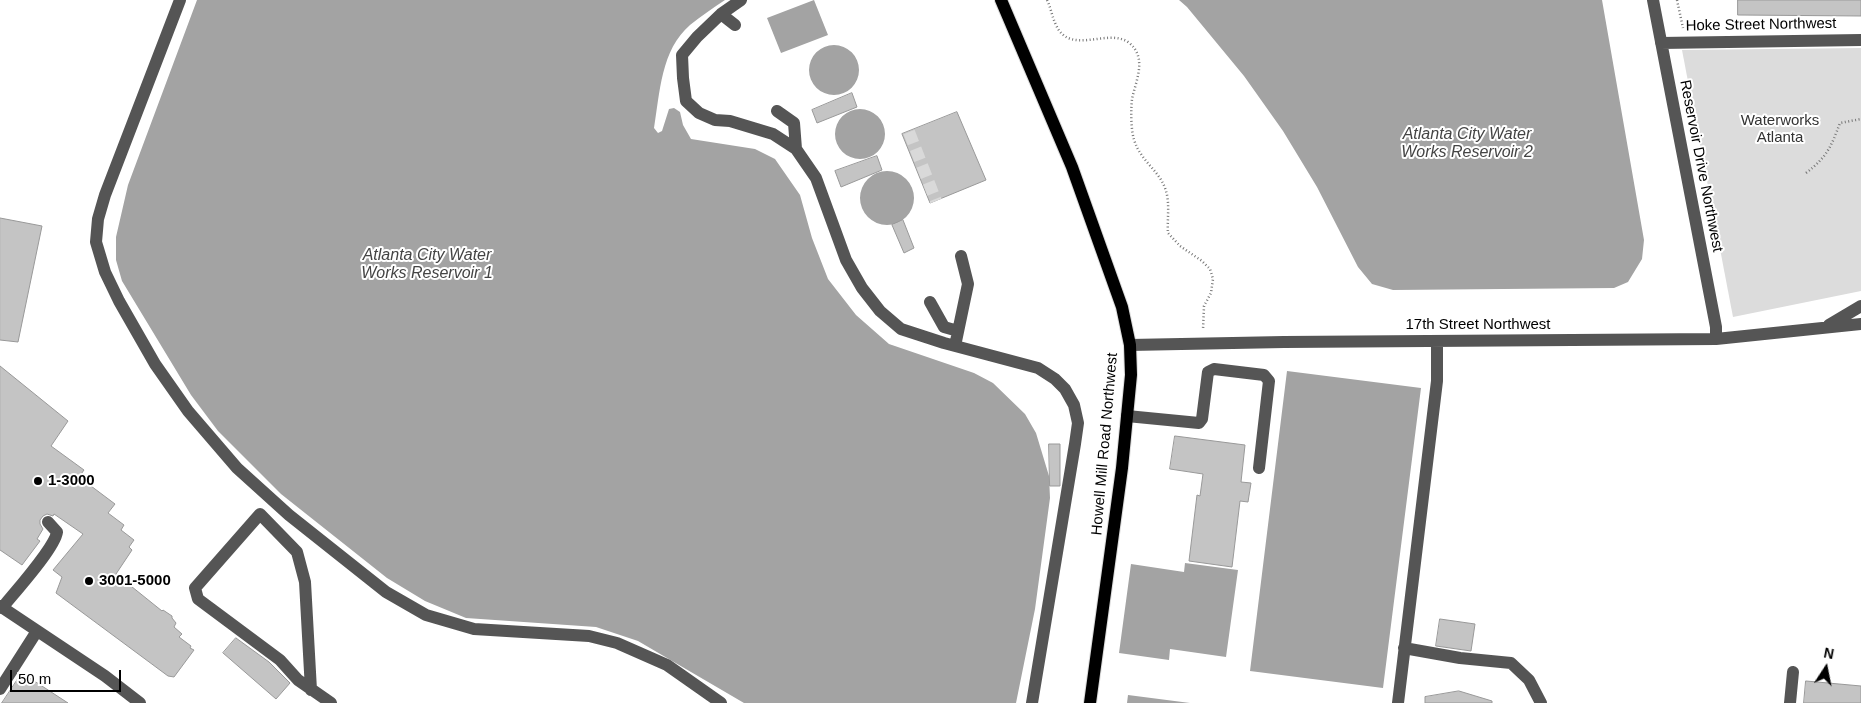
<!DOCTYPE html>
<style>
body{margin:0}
#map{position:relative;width:1861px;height:703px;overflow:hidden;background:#fff;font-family:Arial,sans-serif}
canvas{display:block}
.north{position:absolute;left:1801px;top:643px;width:50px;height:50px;-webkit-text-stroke:4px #fff;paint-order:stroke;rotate:11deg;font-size:14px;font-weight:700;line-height:20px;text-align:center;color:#000}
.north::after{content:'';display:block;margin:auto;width:18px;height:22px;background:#000;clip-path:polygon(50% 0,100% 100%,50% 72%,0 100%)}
.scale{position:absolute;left:10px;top:670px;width:111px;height:22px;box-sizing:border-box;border:2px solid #000;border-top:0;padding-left:6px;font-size:15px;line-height:18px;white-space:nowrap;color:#000;-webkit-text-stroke:4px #fff;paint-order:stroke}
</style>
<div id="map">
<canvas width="1861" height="703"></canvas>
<div class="north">N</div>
<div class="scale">50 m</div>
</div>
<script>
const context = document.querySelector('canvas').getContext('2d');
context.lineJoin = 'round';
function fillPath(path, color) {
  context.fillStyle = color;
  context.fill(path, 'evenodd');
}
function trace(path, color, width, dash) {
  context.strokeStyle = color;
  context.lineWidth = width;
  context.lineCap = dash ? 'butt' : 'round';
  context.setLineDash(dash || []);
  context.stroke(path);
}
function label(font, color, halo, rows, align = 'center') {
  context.font = font + ' Arial,sans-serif';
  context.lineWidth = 4;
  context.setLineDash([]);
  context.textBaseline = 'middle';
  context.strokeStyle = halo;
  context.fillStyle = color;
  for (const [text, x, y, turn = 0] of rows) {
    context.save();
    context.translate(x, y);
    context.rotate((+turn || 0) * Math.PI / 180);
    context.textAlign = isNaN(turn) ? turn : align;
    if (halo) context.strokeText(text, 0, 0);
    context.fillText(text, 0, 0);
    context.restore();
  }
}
fillPath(new Path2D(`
 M1861 48V291L1733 317 1682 50Z`), '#dcdcdc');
fillPath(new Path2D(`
 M197 0H725C713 8 701 16 690 25 661 50 660 92 654 128L658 133 662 131 669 109 674 108 680 112 683 125 691 139 755 149 775 159 800 195 812 238 828 279 856 315 889 344 974 373 993 383 1025 414 1036 433 1049 476 1050 498 1035 609 1016 703H744L638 641 596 627 466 618 425 601 387 578 281 494 218 431 191 395 122 281 116 260V237L128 185Z
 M814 0 828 35 781 53 767 18Z
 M1179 0H1602L1644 240 1642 259 1628 282 1614 288 1393 290 1372 284 1358 267 1317 187 1283 131 1244 76 1187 7Z
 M809 70a25 25 0 1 1 50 0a25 25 0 1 1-50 0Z
 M835 134a25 25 0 1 1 50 0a25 25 0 1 1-50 0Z
 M860 198a27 27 0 1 1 54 0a27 27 0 1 1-54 0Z
 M1287 371 1421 388 1383 688 1250 671Z
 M1185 563 1238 570 1226 657 1170 649 1169 660 1119 653 1131 564 1184 572Z
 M1128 695 1190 703H1127Z`), '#a3a3a3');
const building = new Path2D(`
 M1738 0H1861V16L1738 15Z
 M852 93 857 107 817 123 812 110Z
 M957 112 986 180 930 203 902 134Z
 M877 156 882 170 841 187 835 171Z
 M0 218 42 226 18 342 0 340Z
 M903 220 914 248 904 253 892 225Z
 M0 366 68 421 51 446 84 470 79 477 115 504 108 513 124 525 121 530 134 540 129 547 132 550 116 574 162 611 163 610 172 616V618L176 623 174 627 182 634 179 637 191 646 190 648 194 650 174 677 168 676 56 593 62 577 53 570 83 534 54 514 53 516 47 514 43 516 40 520V524L43 529 37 539 40 541 22 565 0 550Z
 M1175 436 1245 445 1241 482 1251 483 1248 502 1240 501 1232 567 1189 561 1197 495 1200 496 1203 474 1170 469Z
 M1049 444H1060V486H1050Z
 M1440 619 1475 624 1471 651 1436 646Z
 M236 638 269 662 290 683 276 699 223 653Z
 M22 673 68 703H2Z
 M1806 681 1861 686V703H1804Z
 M1459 691 1492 701V703H1425V697Z`);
fillPath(building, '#c4c4c4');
trace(building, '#999', 1);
trace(new Path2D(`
 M909 132 936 201`), '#d9d9d9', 12, [12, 6]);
const major = new Path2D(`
 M1001 0 1072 167 1122 307 1130 345 1131 375 1122 468 1090 703`);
trace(major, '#dbdbdb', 14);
trace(new Path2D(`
 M1047 0C1051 8 1052 17 1056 25 1070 56 1107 28 1128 42 1148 57 1136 80 1132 99 1131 109 1131 119 1132 129 1135 160 1159 167 1166 191 1170 204 1167 220 1168 233L1180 246 1202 261 1210 269 1213 279 1211 293 1204 306 1203 330
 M1677 0 1683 28
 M1806 173C1827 157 1831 147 1840 123L1861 119`), '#777', 2.5, [1, 2.5]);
trace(new Path2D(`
 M180 0 105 195 98 219 96 242 105 272 119 301 155 364 188 411 237 468 289 515 386 592 426 615 474 629 589 636 617 643 667 665 721 703
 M741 0 721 14 697 37 682 55 683 78 686 101 699 113 715 120 730 121 773 134 796 149 816 178 846 260 862 288 880 311 901 329 944 343 1038 368 1055 379 1065 389 1074 405 1078 423 1075 444 1032 703
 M1653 0 1716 327V339
 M721 14 735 25
 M1661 43 1861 40
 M777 111 794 123 796 149
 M930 302 944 327 958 331
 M1829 325 1861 306
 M1130 345 1284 342 1716 339 1861 324
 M955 346 968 284 961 256
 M1127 416 1199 423 1202 419 1208 372 1214 369 1264 375 1269 381 1259 468
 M0 606 105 676 140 703
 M2 608C14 593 55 548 57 532L48 522
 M1404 648 1460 658 1511 663 1529 680 1541 703
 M0 689 37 631
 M311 690 305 582 297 552 260 514 195 588 198 599 280 660 298 680 331 703
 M1398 703 1437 381V342
 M1790 703 1793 672`), '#555', 12);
trace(major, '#000', 12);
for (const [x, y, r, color] of [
 [38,481,5,"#000"],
 [89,581,5,"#000"]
]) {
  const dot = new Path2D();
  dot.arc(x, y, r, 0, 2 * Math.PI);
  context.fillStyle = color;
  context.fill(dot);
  trace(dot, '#fff', 2);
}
label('15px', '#000', '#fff', [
 ["Hoke Street Northwest",1761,25,-1],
 ["Reservoir Drive Northwest",1701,166,79],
 ["17th Street Northwest",1478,325],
 ["Howell Mill Road Northwest",1105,444,-85]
]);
label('15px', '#333', '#fff', [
 ["Waterworks",1780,121],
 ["Atlanta",1780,138]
]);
label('bold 15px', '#000', '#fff', [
 ["1-3000",48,481],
 ["3001-5000",99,581]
], 'left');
label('italic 16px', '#444', '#fff', [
 ["Atlanta City Water",1467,135],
 ["Works Reservoir 2",1467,153],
 ["Atlanta City Water",427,256],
 ["Works Reservoir 1",427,274]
]);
</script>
